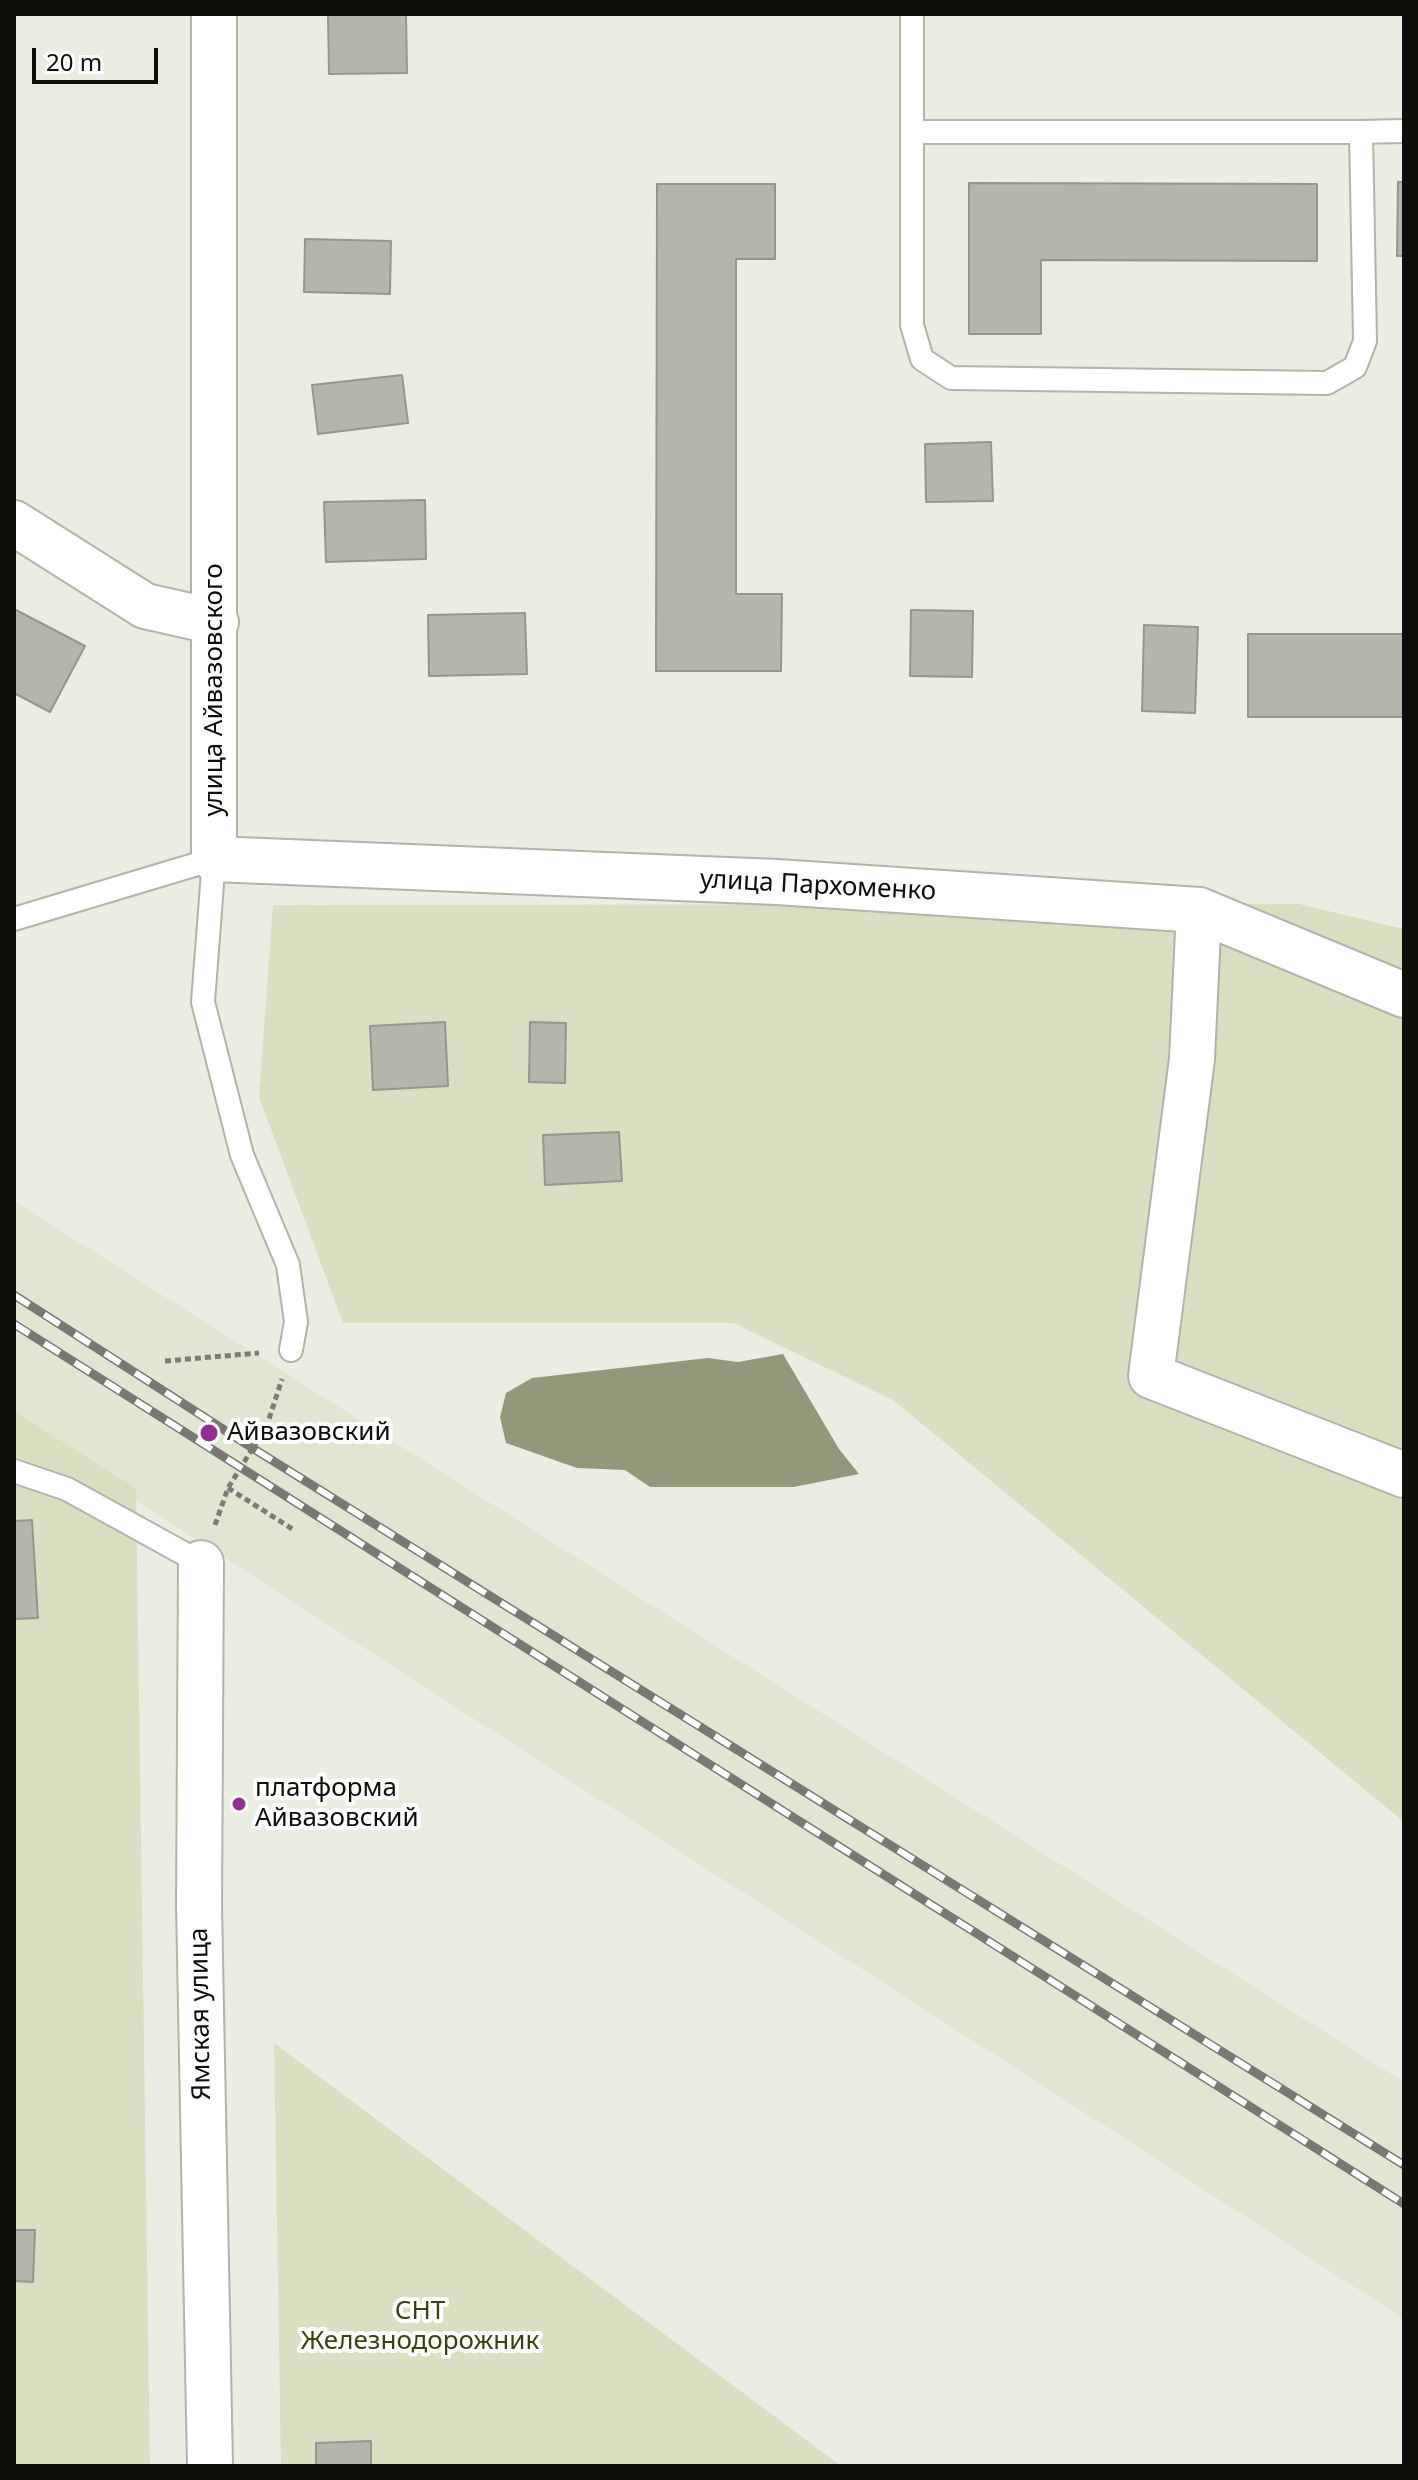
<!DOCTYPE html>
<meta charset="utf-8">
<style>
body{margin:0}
#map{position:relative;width:1418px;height:2480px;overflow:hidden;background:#ebede2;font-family:"Noto Sans",sans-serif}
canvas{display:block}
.frame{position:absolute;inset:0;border:16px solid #0e0f0b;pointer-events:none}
.scale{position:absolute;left:32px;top:48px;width:126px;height:36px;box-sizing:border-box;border:4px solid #0e0f0b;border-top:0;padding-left:10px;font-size:24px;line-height:28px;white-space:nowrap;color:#0e0f0b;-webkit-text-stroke:6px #fff;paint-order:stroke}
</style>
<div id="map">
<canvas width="1418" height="2480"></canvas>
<div class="frame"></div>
<div class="scale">20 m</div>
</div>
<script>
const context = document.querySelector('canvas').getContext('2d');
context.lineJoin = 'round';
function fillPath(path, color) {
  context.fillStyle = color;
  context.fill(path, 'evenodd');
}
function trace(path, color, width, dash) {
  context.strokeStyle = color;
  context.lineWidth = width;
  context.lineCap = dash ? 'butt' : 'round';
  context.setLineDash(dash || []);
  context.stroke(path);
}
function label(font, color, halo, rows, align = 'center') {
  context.font = font + ' "Noto Sans",sans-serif';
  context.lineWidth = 8;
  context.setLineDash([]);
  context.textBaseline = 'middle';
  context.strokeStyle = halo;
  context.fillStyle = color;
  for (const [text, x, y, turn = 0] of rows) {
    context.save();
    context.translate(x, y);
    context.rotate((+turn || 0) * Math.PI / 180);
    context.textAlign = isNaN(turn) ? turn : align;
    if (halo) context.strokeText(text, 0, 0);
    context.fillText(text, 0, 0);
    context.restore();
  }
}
fillPath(new Path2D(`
 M14 1201 1404 2082V2319L14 1422Z`), '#e1e6d3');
fillPath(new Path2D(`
 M1299 904 1404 929V1822L893 1400 733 1323H343L259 1097 273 905Z
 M14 1411 136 1488 150 2466H14Z
 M274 2043 841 2466H281Z`), '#d9e0c1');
fillPath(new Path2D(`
 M783 1354 839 1449 859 1474 794 1487H650L625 1470 577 1468 506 1443 500 1417 506 1393 532 1378 708 1358 738 1362Z`), '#92997a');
const building = new Path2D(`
 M328 14H406L407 73 329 74Z
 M1398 182H1404V256H1397Z
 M969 183 1317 184V261L1041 260V334H969Z
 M657 184H775V259H736V594H782L781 671H656Z
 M305 239 391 241 390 294 304 292Z
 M402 375 408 423 318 434 312 385Z
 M991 442 993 501 926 502 925 444Z
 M425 500 426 559 326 562 324 502Z
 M14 609 85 646 50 712 14 693Z
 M911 610 973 611 972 677 910 676Z
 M525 613 527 674 429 676 428 615Z
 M1144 625 1198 627 1195 713 1142 711Z
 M1248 634H1404V717H1248Z
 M445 1022 448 1086 373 1090 370 1026Z
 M530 1022 566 1023 565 1083 529 1082Z
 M619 1132 622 1181 545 1185 543 1135Z
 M32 1520 38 1618 14 1619V1521Z
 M14 2230H35L33 2282 14 2281Z
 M371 2441V2466H316V2443Z`);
fillPath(building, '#b4b6ab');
trace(building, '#95978d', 2);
const service = new Path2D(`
 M912 14V325L922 359 951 378 1327 383 1355 367 1365 341 1361 132 1404 131
 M914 132H1361
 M14 919 214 859 203 1002 242 1155 288 1265 296 1322 291 1350
 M14 1471 67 1489 201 1563`);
const minor = new Path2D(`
 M214 14V859L777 882 1199 910 1404 995
 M14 523 145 606 216 622
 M1199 910 1192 1059 1151 1376 1404 1475
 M201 1563 199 1906 210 2466`);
trace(service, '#b1b4a9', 26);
trace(minor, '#b1b4a9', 48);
trace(new Path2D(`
 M165 1361 259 1353
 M228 1488 294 1530
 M215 1525 228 1488 267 1425 282 1379`), '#7b7d75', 5, [6, 4]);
trace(service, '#fff', 22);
trace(minor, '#fff', 44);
const rail = new Path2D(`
 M14 1295 254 1449 1404 2165
 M14 1324 1404 2204`);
trace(rail, '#787972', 9);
trace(rail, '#fff', 6, [18]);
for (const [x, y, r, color] of [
 [209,1433,10,"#942e94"],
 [239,1804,8,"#942e94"]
]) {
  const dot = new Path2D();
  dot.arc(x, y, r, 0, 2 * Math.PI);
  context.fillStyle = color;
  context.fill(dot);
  trace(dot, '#fff', 3);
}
label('26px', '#0e0f0b', '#fff', [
 ["улица Айвазовского",215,690,-90],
 ["улица Пархоменко",818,886,3],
 ["Ямская улица",201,2014,-91]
]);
label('26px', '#0e0f0b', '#fff', [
 ["Айвазовский",227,1433],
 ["платформа",255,1789],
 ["Айвазовский",255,1819]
], 'left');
label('26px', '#3b430d', '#fff', [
 ["СНТ",420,2312],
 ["Железнодорожник",420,2342]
]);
</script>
